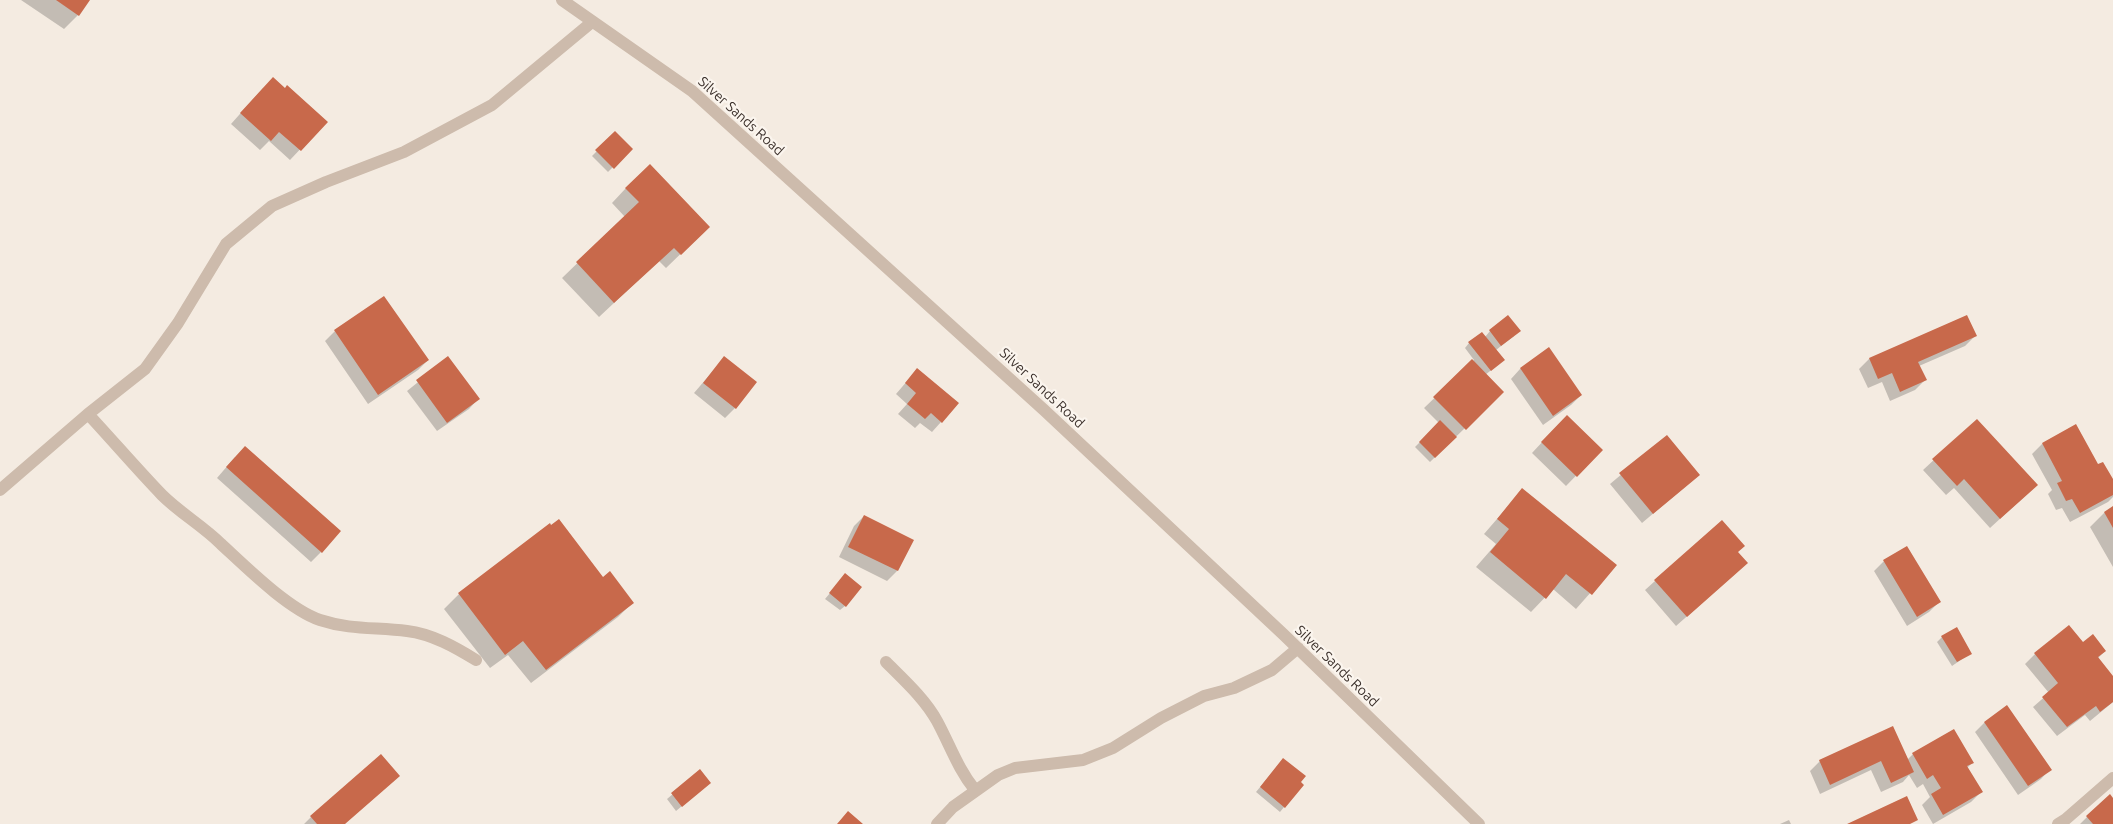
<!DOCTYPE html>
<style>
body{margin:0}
canvas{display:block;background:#f4ebe1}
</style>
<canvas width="2113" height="824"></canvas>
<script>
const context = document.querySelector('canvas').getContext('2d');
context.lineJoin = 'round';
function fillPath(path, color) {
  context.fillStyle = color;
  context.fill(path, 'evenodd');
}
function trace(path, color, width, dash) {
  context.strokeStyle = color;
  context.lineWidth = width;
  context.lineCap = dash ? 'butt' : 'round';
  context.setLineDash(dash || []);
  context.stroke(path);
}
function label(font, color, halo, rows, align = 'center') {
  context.font = font + ' Ubuntu,sans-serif';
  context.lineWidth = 4.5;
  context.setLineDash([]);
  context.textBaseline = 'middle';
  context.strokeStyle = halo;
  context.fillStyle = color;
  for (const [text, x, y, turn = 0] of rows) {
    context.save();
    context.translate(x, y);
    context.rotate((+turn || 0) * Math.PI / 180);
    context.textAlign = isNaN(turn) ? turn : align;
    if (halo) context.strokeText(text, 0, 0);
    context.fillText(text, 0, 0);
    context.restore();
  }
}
fillPath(new Path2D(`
 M21 0H88L78 15 64 29Z
 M263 88 285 89 326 122 290 160 269 141 260 150 231 124Z
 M615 133 631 149 608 172 592 156Z
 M626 188 694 241 666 268 659 261 599 317 562 278 625 217 612 203Z
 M384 297 428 360 418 370 368 404 325 341 335 331Z
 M1966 316 1975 336 1965 346 1919 366 1925 380 1915 390 1890 401 1882 382 1868 388 1859 369 1869 359Z
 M1490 331 1514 336 1496 350 1499 364 1485 375 1502 392 1430 462 1415 447 1439 423 1424 408 1474 360 1465 348 1469 343 1485 337Z
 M1548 349 1581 395 1571 405 1543 425 1511 379 1520 369Z
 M448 358 478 399 469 409 437 431 407 391Z
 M724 358 735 408 725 418 694 393Z
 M908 380 941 422 932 432 920 423 915 428 898 414 907 404 896 394Z
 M1977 420 2026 495 1990 528 1954 488 1946 495 1923 470Z
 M1557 426 1601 450 1566 486 1532 453Z
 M2076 426 2098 466 2113 482V497L2108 502 2070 522 2062 508 2056 510 2048 494 2052 490 2032 454 2042 444Z
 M1667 436 1699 475 1642 523 1610 484Z
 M235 457 321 552 311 562 217 478Z
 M1522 490 1615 565 1576 609 1553 589 1531 612 1476 567 1496 544 1484 534Z
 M2113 508V567L2090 527 2104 513Z
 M864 516 912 540 897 571 887 581 839 557 854 526Z
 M550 525 603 579 633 602 618 617 531 683 508 655 490 668 444 609 459 594Z
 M1737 553 1736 573 1676 626 1645 590 1655 581Z
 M1884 561 1939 602 1929 612 1907 626 1874 571Z
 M841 580 845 606 840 610 825 599Z
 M1942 637 1971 653 1952 666 1937 642Z
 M2083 644 2105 651 2098 658 2113 678V702L2090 721 2085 715 2057 736 2033 707 2049 693 2025 664 2035 654Z
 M2007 707 2050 769 2041 779 2018 795 1975 732 1984 723Z
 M1953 730 1972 763 1967 768 1981 792 1971 802 1933 824 1922 805 1930 797 1923 784 1917 788 1909 775 1903 782 1881 792 1871 770 1820 794 1810 771 1820 761 1907 760 1913 754Z
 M1279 764 1302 785 1280 812 1256 792Z
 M700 771 705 787 676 811 667 799Z
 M2113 800V824H2080L2087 817Z
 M311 817 344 824H304Z
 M1789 820 1791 824H1780Z`), '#0003');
fillPath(new Path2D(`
 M56 0H90L79 16Z
 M273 77 285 88 287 85 328 122 301 151 279 132 271 141 240 113Z
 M615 131 633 149 614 169 595 150Z
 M650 164 710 227 681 255 674 248 614 303 576 262 639 202 625 188Z
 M384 296 429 360 378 395 334 330Z
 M1508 315 1521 331 1501 346 1489 330Z
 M1967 315 1977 336 1918 362 1927 380 1900 392 1892 373 1878 379 1869 358Z
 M1482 332 1505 360 1491 371 1468 342Z
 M1549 347 1582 395 1553 416 1520 368Z
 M448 356 480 399 447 423 416 380Z
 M724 356 757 382 736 409 703 383Z
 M1472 359 1504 392 1466 430 1433 397Z
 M917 368 959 403 942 423 931 413 925 419 907 404 916 393 905 383Z
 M1567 415 1603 450 1577 477 1541 442Z
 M1977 419 2038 485 2000 519 1964 479 1957 486 1932 459Z
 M1440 420 1457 437 1435 458 1419 442Z
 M2076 424 2098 464 2103 462 2113 479V495L2080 513 2072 499 2066 501 2057 483 2062 481 2042 443Z
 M1667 435 1700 475 1653 514 1619 473Z
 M245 446 341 531 322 553 226 467Z
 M1522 488 1617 565 1592 595 1566 574 1546 599 1490 552 1509 529 1497 519Z
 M2113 506V528L2104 512Z
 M864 515 914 540 898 571 848 547Z
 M559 519 603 577 610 571 634 603 546 670 523 641 505 655 458 593 550 523 551 525Z
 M1722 520 1745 546 1738 552 1748 563 1687 617 1654 580Z
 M1907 546 1941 602 1917 617 1883 560Z
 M845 573 862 587 846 607 829 593Z
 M2069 625 2083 642 2093 634 2106 651 2098 657 2113 676V702L2100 712 2096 706 2067 727 2042 697 2058 683 2034 653Z
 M1957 627 1972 654 1957 662 1941 636Z
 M2007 705 2052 770 2028 786 1984 722Z
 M1893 726 1914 772 1891 783 1881 761 1830 785 1819 760Z
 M1954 729 1974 763 1967 766 1983 792 1943 815 1931 794 1941 788 1933 775 1927 779 1912 753Z
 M381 754 400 776 345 824H317L310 816Z
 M1283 758 1306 776 1301 782 1304 785 1285 808 1260 787Z
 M700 769 711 783 682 807 671 793Z
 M2110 794 2113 798V824H2093L2086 816Z
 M1907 796 1918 820 1910 824H1847Z
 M848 811 863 824H837Z`), '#c8694b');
trace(new Path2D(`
 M562 0 692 91 1044 410 1283 634 1479 824
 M88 414C113 441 137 469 162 495 180 513 203 526 221 544 246 567 288 609 320 620 350 630 377 627 407 631 432 634 455 647 476 660
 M0 490 88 414 145 369 178 323 226 244 272 206 326 182 404 152 492 105 592 22
 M886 662C904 680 925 699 937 721 950 745 958 769 975 790
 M937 824 953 807 998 775 1015 768 1083 760 1113 748 1161 718 1204 696 1234 688 1272 670 1298 648
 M2058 824 2066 819 2113 778`), '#cdbbac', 12);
label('14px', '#3b302b', '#fbf5ee', [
 ["Silver Sands Road",741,116,42],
 ["Silver Sands Road",1042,388,43],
 ["Silver Sands Road",1337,666,44]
]);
</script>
